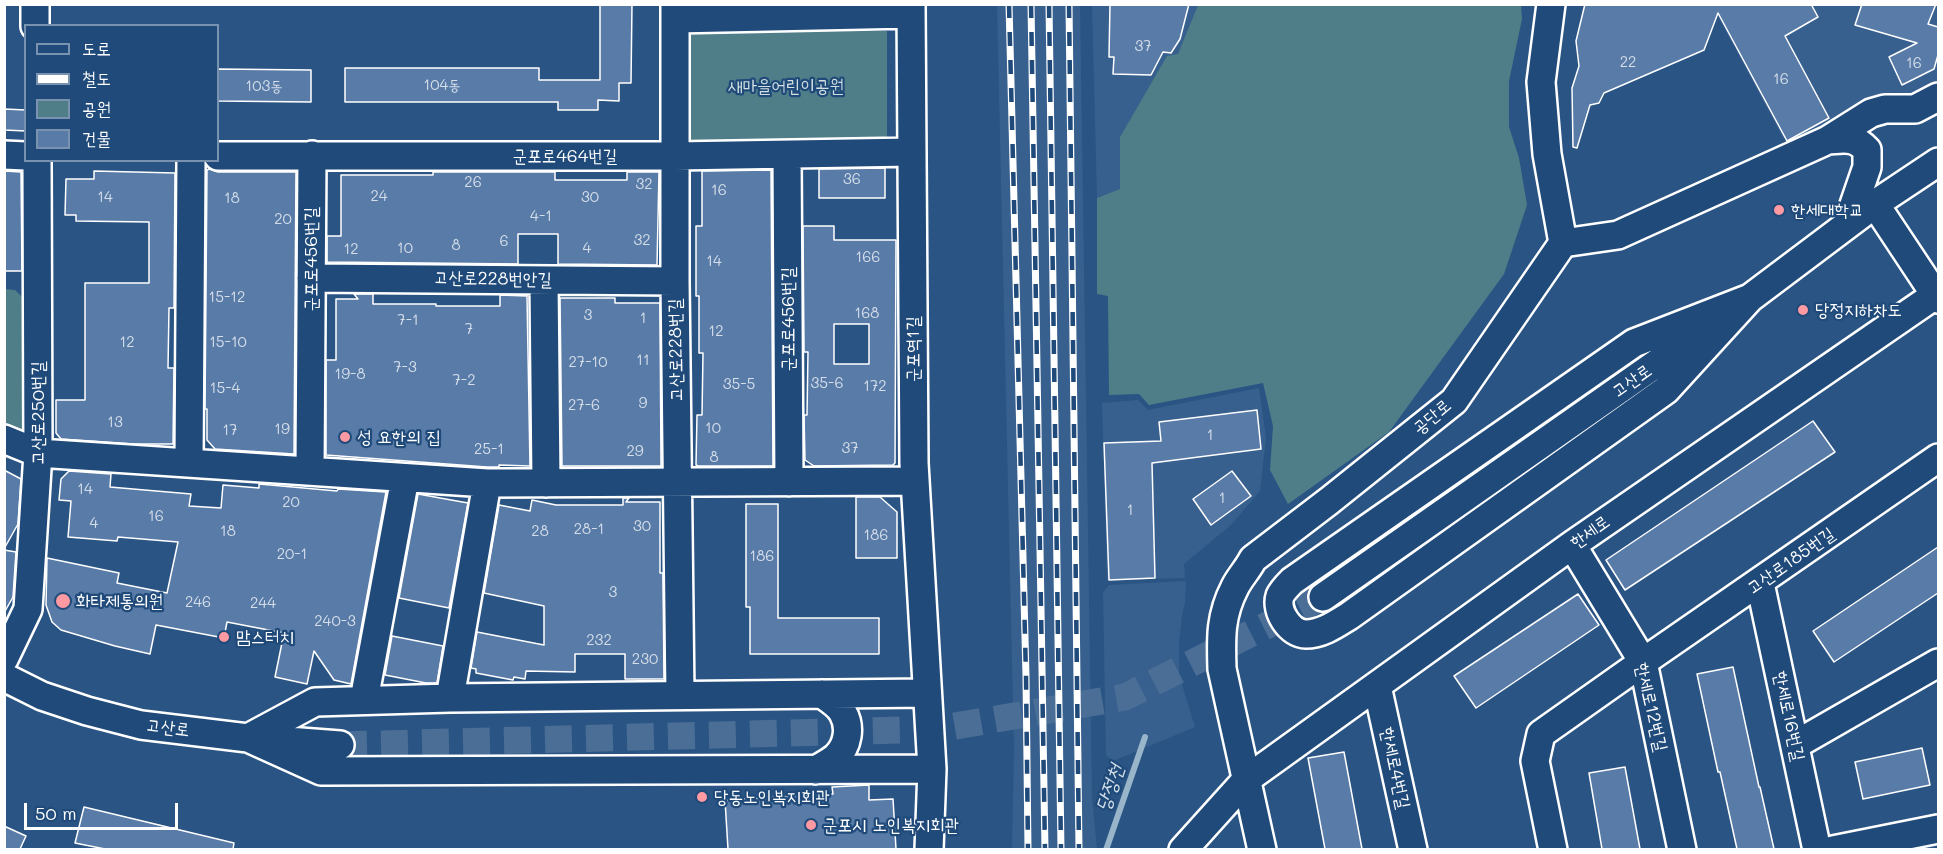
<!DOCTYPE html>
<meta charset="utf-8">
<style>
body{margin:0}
#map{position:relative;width:1943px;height:854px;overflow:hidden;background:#2a5483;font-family:Mali,"Poor Story",sans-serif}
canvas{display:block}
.frame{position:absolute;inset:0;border:6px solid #fff;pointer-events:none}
.legend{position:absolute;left:24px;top:24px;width:195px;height:138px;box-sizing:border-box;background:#1f4a7a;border:2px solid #7992af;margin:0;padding:8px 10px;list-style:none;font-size:18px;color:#fff}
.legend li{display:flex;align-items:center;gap:12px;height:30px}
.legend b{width:30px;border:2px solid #7992af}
.scale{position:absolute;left:24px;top:803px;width:154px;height:27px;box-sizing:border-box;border:3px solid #fff;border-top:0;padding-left:8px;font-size:18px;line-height:21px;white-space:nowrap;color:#fff;-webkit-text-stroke:4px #1f4a7a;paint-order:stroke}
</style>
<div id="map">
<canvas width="1943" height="854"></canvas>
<div class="frame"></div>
<ul class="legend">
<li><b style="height:8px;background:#1f4a7a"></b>도로</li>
<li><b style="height:8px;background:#fff"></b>철도</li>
<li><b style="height:16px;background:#507e88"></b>공원</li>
<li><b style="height:16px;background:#587ba8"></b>건물</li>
</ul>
<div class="scale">50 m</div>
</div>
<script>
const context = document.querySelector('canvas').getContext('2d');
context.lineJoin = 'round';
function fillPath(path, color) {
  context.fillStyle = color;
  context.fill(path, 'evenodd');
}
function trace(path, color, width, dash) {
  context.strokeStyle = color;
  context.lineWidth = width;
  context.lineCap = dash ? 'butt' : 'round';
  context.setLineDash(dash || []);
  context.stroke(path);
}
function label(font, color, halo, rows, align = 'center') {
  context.font = font + ' Mali,"Poor Story",sans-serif';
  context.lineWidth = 4.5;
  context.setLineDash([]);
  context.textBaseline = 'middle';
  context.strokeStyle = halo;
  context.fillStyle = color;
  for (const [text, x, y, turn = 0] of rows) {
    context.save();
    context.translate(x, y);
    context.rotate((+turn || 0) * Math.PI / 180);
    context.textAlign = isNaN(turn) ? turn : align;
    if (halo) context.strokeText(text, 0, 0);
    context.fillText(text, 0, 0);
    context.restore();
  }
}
fillPath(new Path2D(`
 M997 5H1080L1092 797 1097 849H1012L1014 750Z
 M1092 5H1198L1178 55 1167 57 1120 137V189L1097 198Z
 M1712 5H1938V92L1915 104 1896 92 1795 141 1783 138Z
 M1259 388 1266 438 1260 491 1231 525 1184 564 1185 578 1107 580 1102 403 1138 400 1148 410Z
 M1186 581 1185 603 1182 615 1179 642V675L1195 727 1113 761 1106 755 1103 592 1109 585Z`), '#38608e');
fillPath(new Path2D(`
 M1198 5H1521L1522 19 1509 81V127L1519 158 1527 205 1504 274 1389 432 1288 504 1270 470 1273 426 1263 383 1149 405 1139 394 1109 395 1108 296 1097 294V198L1120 189V137L1167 56 1178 54Z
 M685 29 887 31V142L685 141Z
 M5 289 15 290 28 302 32 427 14 435 5 431Z`), '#507e88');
trace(new Path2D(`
 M1106 850 1145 737`), '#98b5ca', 6);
const building = new Path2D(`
 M600 4H632L631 83H619V101L598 100V110H558V102H345V68H539V80H600Z
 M1110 4H1189L1180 39 1171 53 1163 52 1151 75 1113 74 1114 57H1109Z
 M1585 4H1811L1818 17 1785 36 1829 118 1787 141 1718 13 1704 50 1604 93 1599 103 1590 105 1577 148 1573 147 1572 88 1579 66 1576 41Z
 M1862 4H1936L1928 24 1938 27V55L1934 69 1902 85 1889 57 1917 43 1855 25Z
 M218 69 311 70V102L218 101Z
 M4 109 26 110V131L4 130Z
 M885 168V198H819V169Z
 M209 169 218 172H296L294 454 215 449 207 440V409H205L207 170Z
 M771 170 773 466H698L696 465 697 415H702L703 353H699V296H696V226H702V171Z
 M4 171 21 172 22 271H4Z
 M94 171 175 173 174 308H169L168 368H174L173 444H134L61 439 56 433V400H85V283H149V222L76 221V215H65L66 179H94Z
 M433 172H555V180H627V172H659L657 265 558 264V234H518V264L327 262V236H341V175H433Z
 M803 226H834V240H896L895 463 893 465 814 466 805 460 804 415H807L808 352H804ZM834 324H869V364H834Z
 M354 294H373V304H436V306H500V295L527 296 530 466 499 465V467H487L326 455V360H336V299H358Z
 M560 298H615V303H660L661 466H562Z
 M1257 410 1261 449 1152 463 1155 578 1109 580 1104 443 1161 441 1159 422Z
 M1813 421 1835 452 1625 590 1606 560Z
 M4 470 21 479 18 524 4 549Z
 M69 471 111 474 110 487 191 494 189 506 221 508 223 485 259 488V484L337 491 338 489 386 492 351 684 334 680 314 651 307 684 275 677 284 633 227 622 224 638 156 625 150 654 115 646 61 630 52 622 46 605 47 558 119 573 117 583 167 593 178 542 118 537 117 541 68 537 71 501 59 500 61 479Z
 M1232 471 1251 496 1211 525 1193 499Z
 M418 494 468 503 449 608 399 598Z
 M856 497H880L897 512V558H856Z
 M623 498H629L626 502H660V573H663L664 679H625V654H575V672L526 671 525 679 514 677 513 680 476 673V669L471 668 477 632 544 645V606L484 593 499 505 530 511 532 500 556 505H623Z
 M746 504H778V618H879V654H750V607H746Z
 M1938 547V593L1834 662 1813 631Z
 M4 550 16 552 13 597 4 613Z
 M1578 594 1599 625 1476 708 1454 676Z
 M392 636 443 646 437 683H426L385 675Z
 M1733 667 1759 787H1760L1774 849H1737L1720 772H1718L1697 674Z
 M1922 748 1930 785 1863 799 1855 762Z
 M1344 752 1362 849H1325L1308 758Z
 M1625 767 1640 849H1602L1589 773Z
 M869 785V800L893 799 896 849H728L725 800 833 794 832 787Z
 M84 807 234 843 233 849H105L75 843Z
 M4 826 26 836 20 849H4Z`);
fillPath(building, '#587ba8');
trace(building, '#fff', 1.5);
trace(new Path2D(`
 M340 745 938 729 1125 697 1323 597`), '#4a6e96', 27, [27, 14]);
const minor = new Path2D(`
 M35 4V26
 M675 4V281L680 695
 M911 4 914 463 932 769 929 850
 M675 19 910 14
 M1828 140C1846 139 1854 136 1867 150V167L1847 225
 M4 155 26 156
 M787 155 789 482
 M218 156H675L912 152
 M1875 204 1938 299
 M1563 243 1618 235 1828 140 1871 113 1885 109H1915L1938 97
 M311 278 675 281
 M544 280 546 483
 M1750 298 1666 390 1349 616C1336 624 1322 634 1306 634 1290 634 1275 611 1280 596 1282 591 1288 585 1292 581L1634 343Z
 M4 439 38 453 487 483 915 481
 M189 463 191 160
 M310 471 312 155
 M1572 545 1643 662 1682 850
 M1760 583 1817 850
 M1323 597 1750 298 1875 204 1938 162
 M4 659 28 609 38 453 37 160
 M4 677 42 696 87 711 141 725 248 738 340 745
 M1377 686 1413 850
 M450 698 487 483
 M364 700 405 478
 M248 738 321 771 932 769
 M248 738 315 702 450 698 927 693
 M1795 745 1938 663
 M816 770C822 766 830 762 836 757 848 746 851 727 843 713 839 705 829 699 822 694
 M1183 850 1247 779 1572 545 1938 293
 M1262 850 1222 669C1221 638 1220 616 1235 587 1240 577 1248 569 1253 559L1329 501 1454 401 1563 243 1547 154 1541 82 1551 4
 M1553 850 1535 761 1541 734 1643 662 1938 458
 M1833 850 1938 829`);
trace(minor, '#fff', 32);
trace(minor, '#1f4a7a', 27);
const rail = new Path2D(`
 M1009 4 1026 676 1028 850
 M1031 4 1045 850
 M1049 4 1061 850
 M1069 4 1079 850`);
trace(rail, '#fff', 7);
trace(rail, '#1f4a7a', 4.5, [14]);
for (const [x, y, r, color] of [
 [1779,210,6,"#ff9aa2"],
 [1803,310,6,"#ff9aa2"],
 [345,437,6,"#ff9aa2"],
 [63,601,8,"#ff9aa2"],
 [224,637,6,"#ff9aa2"],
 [702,797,6,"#ff9aa2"],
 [811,825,6,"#ff9aa2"]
]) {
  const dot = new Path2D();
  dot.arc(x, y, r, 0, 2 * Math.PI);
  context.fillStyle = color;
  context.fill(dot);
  trace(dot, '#1f4a7a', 2);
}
label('15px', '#d5dee9', null, [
 ["37",1143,46],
 ["22",1628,62],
 ["16",1914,63],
 ["16",1781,79],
 ["104동",442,85],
 ["103동",264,86],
 ["36",852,179],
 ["26",473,182],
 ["32",644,184],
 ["16",719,190],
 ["24",379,196],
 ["14",105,197],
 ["30",590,197],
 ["18",232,198],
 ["4-1",541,216],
 ["20",283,219],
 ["32",642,240],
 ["6",504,241],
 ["8",456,245],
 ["10",405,248],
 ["4",587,248],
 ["12",351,249],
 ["166",868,257],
 ["14",714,261],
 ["15-12",227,297],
 ["168",867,313],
 ["3",588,315],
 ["1",643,318],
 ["7-1",408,320],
 ["7",469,329],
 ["12",716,331],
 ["12",127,342],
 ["15-10",228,342],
 ["11",643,360],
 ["27-10",588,362],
 ["7-3",405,367],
 ["19-8",350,374],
 ["7-2",464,380],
 ["35-6",827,383],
 ["35-5",739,384],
 ["172",875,386],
 ["15-4",225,388],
 ["9",643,403],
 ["27-6",584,405],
 ["13",115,422],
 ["10",713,428],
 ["19",282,429],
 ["17",230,430],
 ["1",1210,435],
 ["37",850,448],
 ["25-1",489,449],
 ["29",635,451],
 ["8",714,457],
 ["14",85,489],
 ["1",1222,498],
 ["20",291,502],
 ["1",1130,510],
 ["16",156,516],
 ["4",94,523],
 ["30",642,526],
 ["28-1",589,529],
 ["18",228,531],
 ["28",540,531],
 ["186",876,535],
 ["20-1",292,554],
 ["186",762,556],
 ["3",613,592],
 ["246",198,602],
 ["244",263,603],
 ["240-3",335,621],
 ["232",599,640],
 ["230",645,659]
]);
label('18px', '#d3dfe1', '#1f4a7a', [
 ["새마을어린이공원",786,86]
]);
label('18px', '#fff', '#1f4a7a', [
 ["군포로464번길",565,156],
 ["군포로456번길",311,259,-90],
 ["고산로228번안길",493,279,1],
 ["군포로456번길",788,319,-90],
 ["군포역1길",913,349,-90],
 ["고산로228번길",676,350,-91],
 ["고산로",1632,381,-35],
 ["고산로250번길",38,413,-90],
 ["공단로",1432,417,-40],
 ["한세로",1590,532,-35],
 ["고산로185번길",1791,561,-35],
 ["한세로12번길",1651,707,77],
 ["한세로16번길",1789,716,78],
 ["고산로",168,728,7],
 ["한세로4번길",1395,768,78]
]);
label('18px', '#fff', '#1f4a7a', [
 ["한세대학교",1791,210],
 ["당정지하차도",1815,310],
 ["성 요한의 집",357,437],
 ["화타제통의원",76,601],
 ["맘스터치",236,637],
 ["당동노인복지회관",714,797],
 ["군포시 노인복지회관",823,825]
], 'left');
label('italic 20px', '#d4e0e9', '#1f4a7a', [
 ["당정천",1110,788,-71]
]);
</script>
